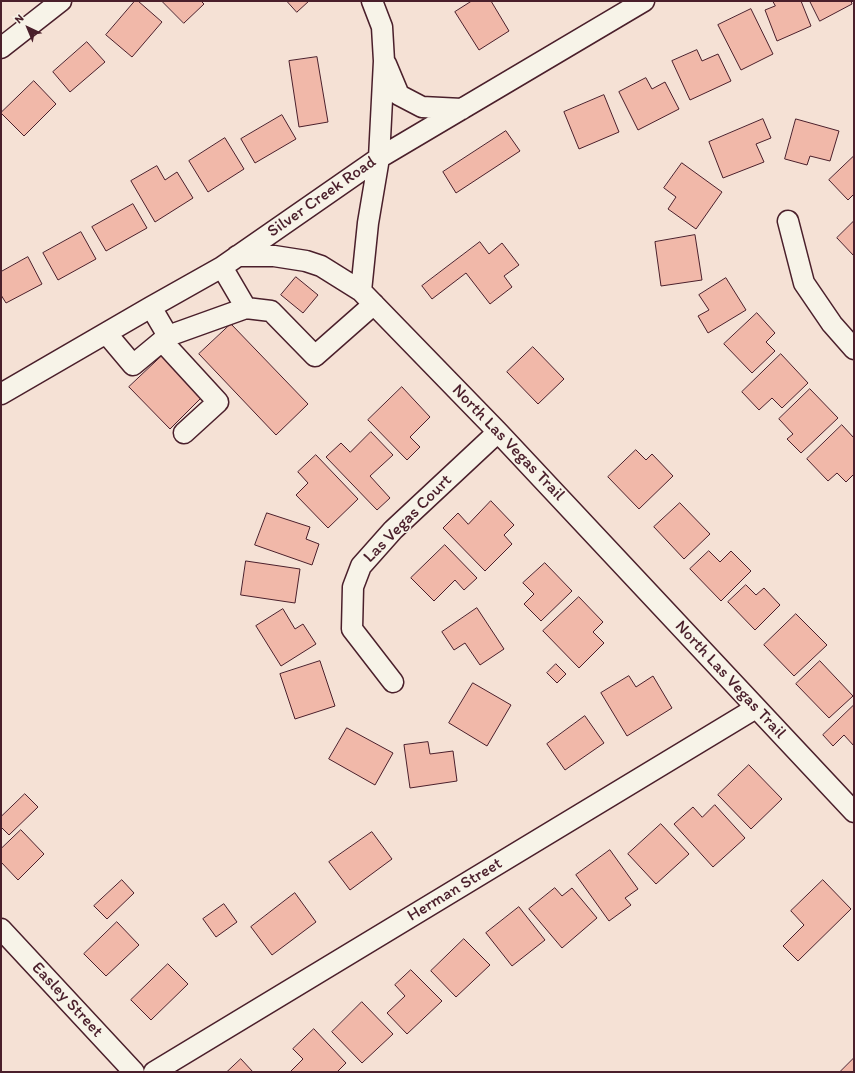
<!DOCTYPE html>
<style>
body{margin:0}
#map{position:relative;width:855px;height:1073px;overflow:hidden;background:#f5e1d5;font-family:Itim,sans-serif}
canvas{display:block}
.frame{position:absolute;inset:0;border:2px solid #4a1f2b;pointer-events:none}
.north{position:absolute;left:8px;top:8px;width:40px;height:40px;-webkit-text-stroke:3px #f7f3e8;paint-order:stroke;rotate:316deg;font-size:11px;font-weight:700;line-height:16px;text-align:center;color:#4a1f2b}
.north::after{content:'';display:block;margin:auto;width:14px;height:18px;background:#4a1f2b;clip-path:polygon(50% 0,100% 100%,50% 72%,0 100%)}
</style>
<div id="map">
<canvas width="855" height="1073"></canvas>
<div class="frame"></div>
<div class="north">N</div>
</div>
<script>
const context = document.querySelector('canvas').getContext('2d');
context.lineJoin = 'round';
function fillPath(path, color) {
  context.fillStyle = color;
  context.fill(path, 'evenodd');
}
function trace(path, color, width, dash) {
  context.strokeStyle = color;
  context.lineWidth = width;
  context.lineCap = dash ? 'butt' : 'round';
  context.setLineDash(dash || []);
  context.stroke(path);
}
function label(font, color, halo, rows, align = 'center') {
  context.font = font + ' Itim,sans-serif';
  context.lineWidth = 3;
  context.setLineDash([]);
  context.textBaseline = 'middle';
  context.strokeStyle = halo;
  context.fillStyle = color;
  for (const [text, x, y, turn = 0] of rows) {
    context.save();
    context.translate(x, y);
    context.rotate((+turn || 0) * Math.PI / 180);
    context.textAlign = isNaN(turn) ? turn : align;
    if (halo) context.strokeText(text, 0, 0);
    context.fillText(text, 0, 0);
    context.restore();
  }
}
const building = new Path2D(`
 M135 1H138L162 22 132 57 106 35Z
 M162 1H201L204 4 184 23Z
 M287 1H309L297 12Z
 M472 1H491L509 31 479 50 455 12Z
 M773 1H801L811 26 777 41 765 10 775 6Z
 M810 1H851L852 4 820 21Z
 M751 9 773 54 741 70 718 25Z
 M87 42 105 62 70 92 53 72Z
 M697 50 702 61 718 54 731 81 690 100 672 61Z
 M317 57 328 122 299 127 289 61Z
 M646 78 652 89 665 82 679 109 638 130 619 92Z
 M34 81 56 104 24 136 1 113Z
 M604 95 619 132 579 149 564 112Z
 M282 115 296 139 255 163 241 139Z
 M763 119 771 138 756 144 764 162 723 178 709 142Z
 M796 119 839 131 830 161 810 156 807 165 785 159Z
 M506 131 520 151 456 193 443 172Z
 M225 138 244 169 208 192 189 161Z
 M854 156V194L848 200 829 180Z
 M682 163 722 192 696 229 668 209 676 197 664 188Z
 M157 166 165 180 177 172 193 198 155 222 131 181Z
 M133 204 147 228 106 251 92 227Z
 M854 221V256L837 238Z
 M81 232 96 259 58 280 43 253Z
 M695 235 702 280 661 286 655 242Z
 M480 242 489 254 502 243 519 265 504 276 512 287 490 304 466 273 432 299 422 286Z
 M28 257 42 284 6 303 1 295V272Z
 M296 277 318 295 303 313 281 295Z
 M726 278 746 310 708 333 698 316 709 310 699 295Z
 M757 313 775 333 766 342 775 351 752 373 724 344Z
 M231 324 308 404 276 435 199 354Z
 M533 347 564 379 538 404 507 372Z
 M164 354 204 395 170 429 129 387Z
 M781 354 808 383 782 408 772 398 759 410 742 392Z
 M402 387 430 417 410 437 420 447 407 460 368 420Z
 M810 389 838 418 801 453 787 439 793 434 779 419Z
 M842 425 854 438V474L846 482 837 473 828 481 807 459Z
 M371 432 393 455 370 476 390 498 377 510 326 457 341 443 350 452Z
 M636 450 646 460 652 454 673 476 639 509 608 477Z
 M316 455 358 499 328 528 296 495 308 483 298 472Z
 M491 501 514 525 504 535 512 544 485 571 443 528 458 513 468 524Z
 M680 503 710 534 684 559 654 527Z
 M267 513 310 527 306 539 319 544 312 565 255 545Z
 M445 545 477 578 464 590 455 580 434 601 411 578Z
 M709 551 720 562 731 551 751 571 721 601 690 569Z
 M246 561 300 569 295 603 241 595Z
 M545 563 572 591 541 621 524 604 534 594 523 583Z
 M746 585 756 595 764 588 780 605 755 630 728 602Z
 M579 597 603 622 593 632 604 643 579 668 543 631Z
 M477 608 504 649 480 665 465 643 454 650 442 632Z
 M283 609 295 629 303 624 316 644 281 666 256 626Z
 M796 614 827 645 794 676 764 645Z
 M320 661 335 706 295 719 280 674Z
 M820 661 853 696 829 718 796 684Z
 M556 664 566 674 557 683 547 673Z
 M629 676 636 687 653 676 672 708 627 736 601 693Z
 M473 683 511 705 487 746 449 723Z
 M854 705V746L844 735 833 746 823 735Z
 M585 716 604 743 565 770 547 744Z
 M347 728 393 753 375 785 329 759Z
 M428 742 430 754 453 751 457 781 410 788 404 745Z
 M749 765 782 799 751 829 718 795Z
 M25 794 38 807 9 835 1 827V817Z
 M715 805 745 838 713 867 674 824 693 807 702 817Z
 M661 824 689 854 656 884 628 854Z
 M21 830 44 854 18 880 1 862V849Z
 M372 832 392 859 350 890 329 862Z
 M610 850 638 889 625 898 631 905 609 921 576 875Z
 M122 880 134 893 107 919 94 906Z
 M823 880 851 909 798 961 783 946 804 925 791 911Z
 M555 888 562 896 572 888 597 918 562 948 529 909Z
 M295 893 316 922 272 955 251 927Z
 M224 904 237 922 216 937 203 919Z
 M519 907 545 940 512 966 486 933Z
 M117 922 139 945 106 976 84 954Z
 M464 939 490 965 456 997 431 971Z
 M168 964 188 984 151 1020 131 1000Z
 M411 970 442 1001 407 1034 387 1013 405 996 395 985Z
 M362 1002 393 1034 362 1063 332 1032Z
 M314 1029 346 1063 337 1072H290L303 1059 293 1049Z
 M854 1058V1072H840Z
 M241 1059 253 1072H227Z`);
fillPath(building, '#f1b8a9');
trace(building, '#4a1f2b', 1);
const minor = new Path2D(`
 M372 1 382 27 384 61 379 158 368 223 361 291 498 432 854 812
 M1 48 61 1
 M386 64 399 95 422 107 462 109
 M788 221 804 283 832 324 854 349
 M237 256H274L306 261 321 266 361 291
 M246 308 271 311 315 356 374 304
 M106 333 133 365 168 336 151 307
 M168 336 246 308 222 267
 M162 341 218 402 184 433
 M1 394 151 307 222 267 379 158 644 1
 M393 682 352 629 353 587 361 566 393 530 498 432
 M1 929 134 1072
 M154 1072 756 708`);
trace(minor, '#4a1f2b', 23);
trace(minor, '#f7f3e8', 20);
label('17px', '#4a1f2b', '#f7f3e8', [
 ["Silver Creek Road",322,197,-35],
 ["North Las Vegas Trail",508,443,46],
 ["Las Vegas Court",408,519,-45],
 ["North Las Vegas Trail",730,680,47],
 ["Herman Street",455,890,-31],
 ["Easley Street",67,1000,47]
]);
</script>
